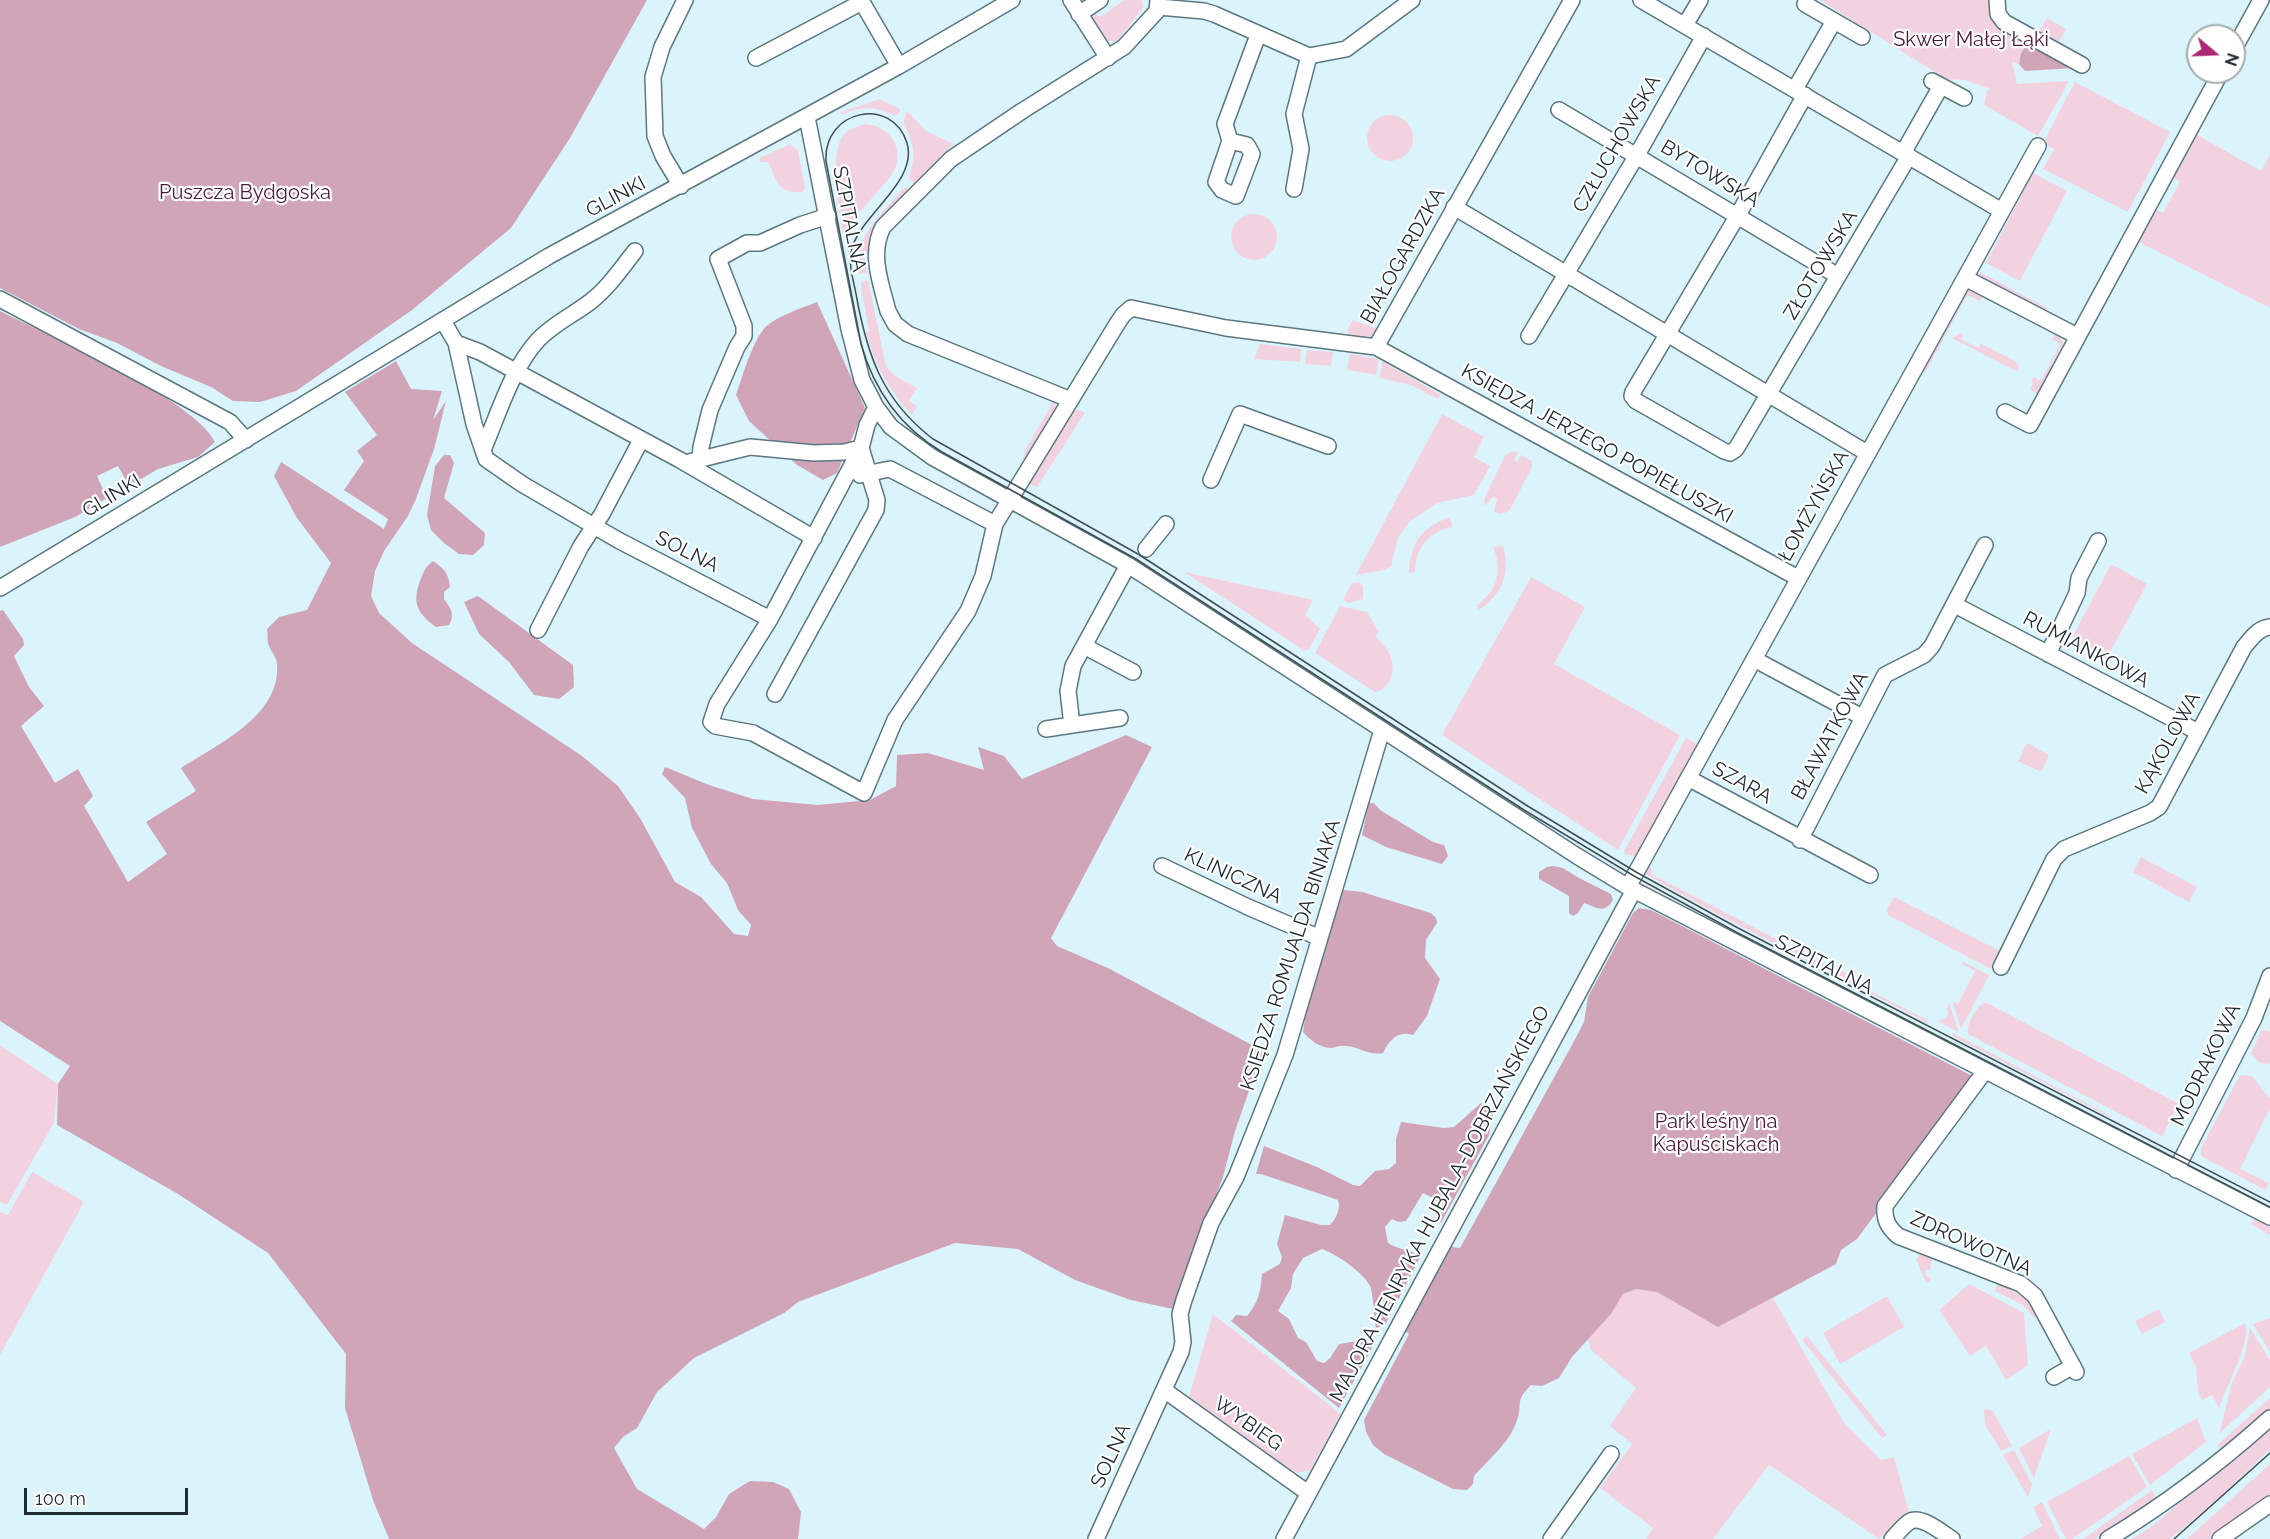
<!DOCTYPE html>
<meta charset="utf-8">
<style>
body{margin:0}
#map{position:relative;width:2270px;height:1539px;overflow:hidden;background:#dbf4fc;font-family:Raleway,sans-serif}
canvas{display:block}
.north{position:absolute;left:2186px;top:24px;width:60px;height:60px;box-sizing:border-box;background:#fff;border:2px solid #a6abac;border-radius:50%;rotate:109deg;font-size:16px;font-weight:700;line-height:24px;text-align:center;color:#212d30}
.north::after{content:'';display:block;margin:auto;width:21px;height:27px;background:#ab2974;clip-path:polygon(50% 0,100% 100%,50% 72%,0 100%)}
.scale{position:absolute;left:24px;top:1488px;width:164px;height:27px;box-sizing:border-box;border:3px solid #212d30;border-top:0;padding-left:8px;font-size:18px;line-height:21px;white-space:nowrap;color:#212d30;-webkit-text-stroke:4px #fff;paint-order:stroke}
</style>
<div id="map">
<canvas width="2270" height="1539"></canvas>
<div class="north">N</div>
<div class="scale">100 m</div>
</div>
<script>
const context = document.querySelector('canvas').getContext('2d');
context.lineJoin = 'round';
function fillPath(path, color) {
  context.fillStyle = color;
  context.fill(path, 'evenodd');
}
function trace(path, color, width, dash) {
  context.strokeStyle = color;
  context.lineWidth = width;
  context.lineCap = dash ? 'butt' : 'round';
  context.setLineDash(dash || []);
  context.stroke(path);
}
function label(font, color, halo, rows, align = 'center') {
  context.font = font + ' Raleway,sans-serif';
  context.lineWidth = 4.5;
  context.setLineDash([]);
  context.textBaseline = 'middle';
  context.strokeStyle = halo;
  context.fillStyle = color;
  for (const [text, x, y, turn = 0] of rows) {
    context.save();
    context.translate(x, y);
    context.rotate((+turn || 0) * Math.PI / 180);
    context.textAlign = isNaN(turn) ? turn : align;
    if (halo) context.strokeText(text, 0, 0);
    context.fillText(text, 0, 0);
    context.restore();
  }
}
fillPath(new Path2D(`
 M1125 0H1142L1143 8 1117 41C1103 45 1094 26 1091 15L1094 13 1100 17Z
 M1820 0H2006L2002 11 2030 41 2021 53 2019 64 2012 62 2017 84 2068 81 2067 85 2038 136 1984 105 1987 91 1991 89 1964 80 1946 79Z
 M2047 18 2066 29 2059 42 2039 32Z
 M2075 82 2170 132 2128 212 2043 169 2054 149 2043 143Z
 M880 99 900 109V113L895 116C877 107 861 105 842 115L841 112Z
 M907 111 926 131 953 144 915 185 909 178C916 154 915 146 903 123Z
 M1367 138a23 23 0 1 1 46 0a23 23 0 1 1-46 0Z
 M865 124C886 125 903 144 896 166 890 182 863 206 852 222 849 227 847 234 844 238 839 215 830 159 841 139 846 130 855 127 865 124Z
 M2194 133 2261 171 2270 155V308L2139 242 2150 207 2163 213 2180 182 2168 174Z
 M790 144 798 151 805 188 802 192C776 193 778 182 768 162H760V158Z
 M2033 173 2067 191 2020 281 1986 263Z
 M905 187 910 190C894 208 867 228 870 254L864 256 867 273 859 274C852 237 883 213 905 187Z
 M1231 237a23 23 0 1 1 46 0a23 23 0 1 1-46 0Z
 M1974 269 2047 308 2045 311 1975 276Z
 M868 280 886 366 895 376 917 388 909 401 917 406 912 415C889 390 875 365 866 332L869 331 861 286V282Z
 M1967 287 1975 288 2059 332 2063 343 2037 394 2030 390 2033 383 2031 381 2034 377 2041 381 2060 344 2052 339 2055 332 1984 294 1980 301 1967 295 1925 373H1922V367L1963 291Z
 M1353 320 1378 329 1372 339H1350L1347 330Z
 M1961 333 1964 334 1961 339 1978 348 1981 344 2015 361 2019 366 2018 372 1952 338Z
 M1260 344 1301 349 1300 362 1254 359Z
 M1307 350 1333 352 1331 366 1305 364Z
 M1350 354 1379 359 1376 375 1347 370Z
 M1382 361 1441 395 1438 399 1411 385 1380 378Z
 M1054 401 1057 412 1021 469 1025 450Z
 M1071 410H1079L1085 413 1037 487 1026 482Z
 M1442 414 1484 437 1474 457 1490 466 1474 495 1437 503 1410 521 1398 538 1391 566 1384 570 1356 575Z
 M1513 451 1518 453 1514 460 1517 462 1521 455 1532 461V467L1510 510C1505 514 1499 515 1494 511L1497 499 1493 497 1485 506 1484 499 1505 456Z
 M1450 517 1452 527C1429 531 1415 549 1415 572L1409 573C1411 542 1421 528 1450 517Z
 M1503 546C1511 573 1502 596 1477 611V605C1497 591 1503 570 1493 547Z
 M2111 564 2147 584 2104 663 2069 644Z
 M1184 572 1313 600 1305 615 1320 629 1309 649 1305 651Z
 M1531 577 1585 607 1554 664 1680 735 1618 850 1442 735Z
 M1359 582 1363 586V599L1349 603 1343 600 1352 583Z
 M1340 606 1367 612 1379 632 1375 636C1379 641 1385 646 1388 651 1397 665 1393 689 1375 692L1315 653Z
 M1686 738 1700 745 1639 857 1625 854 1624 851Z
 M2027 743 2049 755 2041 772 2018 761Z
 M2141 857 2197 887 2189 902 2133 872Z
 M1646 865 1652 869 1651 874 1836 970H1843L1851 981 1929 1021 1928 1023 1717 914 1642 872Z
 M1640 882 1673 900 1921 1030 1642 887Z
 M1894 897 2000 951 1991 969 1888 915 1887 909Z
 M1963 962 1989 975 1961 1029 1952 1001 1958 1004 1975 971 1962 964Z
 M1949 1002 1958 1031V1032L1939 1022 1941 1019H1946L1948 1013 1947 1010Z
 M1985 1002 2179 1104 2162 1136 1968 1034C1966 1024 1976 1007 1985 1002Z
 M2266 1030 2270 1032V1064L2260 1063 2251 1054 2261 1031Z
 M1953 1033 2111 1116 2110 1117 1952 1036Z
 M0 1045 58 1084 54 1123 7 1205 0 1202Z
 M2240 1075 2252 1076 2270 1099V1108L2240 1169 2269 1183 2265 1190 2201 1156V1148Z
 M32 1172 82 1200 83 1204 0 1355V1212L8 1215Z
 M2255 1218 2270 1227V1235L2251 1224Z
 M1920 1253 1933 1256 1930 1270H1926L1925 1276 1932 1278 1927 1284 1916 1260Z
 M1998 1283 2030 1301 2040 1314 2034 1318 2023 1305 1995 1291Z
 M1969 1284 2024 1313 2028 1365 2006 1380 1986 1346 1970 1356 1939 1310Z
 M1636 1289 1657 1292 1718 1327 1773 1298 1844 1423 1881 1460 1894 1457 1909 1512 1879 1539 1769 1465 1713 1539H1646L1653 1528 1600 1488 1632 1444 1610 1426 1636 1388 1590 1349 1588 1338 1611 1314 1623 1294Z
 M1887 1296 1904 1327 1840 1364 1823 1333Z
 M2159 1309 2165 1322 2142 1334 2135 1321Z
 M1213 1314 1341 1414 1310 1470 1297 1473 1288 1468 1189 1397Z
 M2270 1318V1352L2253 1324Z
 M2243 1324H2246C2250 1346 2226 1386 2219 1408L2212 1395 2202 1400 2198 1391 2196 1367 2189 1353Z
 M2250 1328 2270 1360V1387L2219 1434 2232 1383 2245 1356Z
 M1807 1336 1887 1435 1882 1438 1802 1340Z
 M2270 1398V1410L2227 1446 2220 1448 2217 1445Z
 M1988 1409 1993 1411 2012 1446 2001 1451 1985 1425 1984 1410Z
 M2197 1418 2206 1442 2150 1485 2132 1454Z
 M2270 1427V1449L2216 1501 2170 1539H2132L2151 1527Z
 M2051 1429 2034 1478 2019 1448Z
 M2014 1450 2032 1484 2028 1497 2003 1455Z
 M2129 1456 2147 1487 2072 1539H2066L2047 1502Z
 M2270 1464V1494L2209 1539H2187Z
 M2152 1490 2155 1495 2152 1503 2095 1539H2083Z
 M2042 1502 2060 1539H2020L2042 1526 2033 1507Z`), '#f3d2e0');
fillPath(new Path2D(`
 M0 0H647L570 138 511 228 412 310 296 391 260 402 233 401 211 387 161 366 117 343 79 329 0 288Z
 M2030 41 2074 68 2025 71 2019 64 2021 53Z
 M817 302 865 408 837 473 823 480 797 465 749 421 736 395C743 375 751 346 763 330 773 317 802 308 817 302Z
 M0 311C47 335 194 399 215 442L198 457 158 469 129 486 118 466 97 476 107 498 75 517 0 547Z
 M396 361 411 389 442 391 433 420 446 401 434 449 416 499 408 516 384 551 375 571 371 596 379 613 412 643 582 756 618 786 640 818 675 882 701 897 734 934 748 936 751 925 738 910 727 883 711 864 692 828 685 798 662 774 665 767 709 785 753 799 817 805 870 800 896 786 897 755 928 753 984 770 978 747 1004 756 1022 779 1126 735 1152 747 1051 938 1057 946 1110 969 1263 1051 1235 1131 1223 1177 1173 1309 1131 1300 1075 1280 1018 1249 955 1243 798 1302 784 1313 694 1358 657 1392 637 1428 623 1437 614 1448 637 1489 704 1529 716 1517 729 1494 750 1481 773 1482 789 1489 801 1512 798 1539H389L373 1500 345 1408 346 1354 268 1253 178 1194 57 1125 58 1084 70 1066 0 1021V611L3 610 23 639 24 645 14 656 29 687 44 706 21 726 55 783 78 769 93 796 84 806 128 882 167 854 146 822 196 791 181 768C218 744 281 716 277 664 277 657 270 651 268 643 267 639 268 634 267 629L279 617 307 610 331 563 297 518 274 476 281 462 384 529 388 519 344 490 364 461 357 451 377 435 345 392Z
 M444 455H450L454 463 444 498 485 533 484 545 473 555 459 554 444 543 431 530 427 515 435 466Z
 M433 561C444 568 449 574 450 587L444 592V599C451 608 455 615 449 625L436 627C417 613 412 603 420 581 424 571 425 567 433 561Z
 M478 596 573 665 574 687 559 699 534 695 509 662 479 634 464 602Z
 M1369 803H1374L1380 810 1433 842 1444 845 1448 856 1442 864 1386 847 1362 835Z
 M1553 866 1563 868 1579 878 1611 894 1613 900C1604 915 1596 907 1584 903L1578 913 1573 916 1569 913V896L1539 879V872L1547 867Z
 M1343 890 1362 892 1431 913 1436 918 1437 923 1426 940 1425 958 1440 979 1427 1016 1413 1035C1397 1030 1389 1041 1383 1053 1369 1056 1360 1047 1346 1046 1342 1045 1336 1047 1332 1048 1320 1048 1311 1041 1303 1032L1305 1018Z
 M1639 908 1651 910 1976 1078 1857 1239 1841 1250 1836 1264 1718 1327 1657 1292 1636 1289 1623 1294 1611 1314 1572 1357 1559 1378 1542 1386 1531 1385C1513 1403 1524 1404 1516 1423 1509 1443 1488 1460 1474 1476L1473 1484 1467 1490 1453 1489 1384 1454 1373 1445 1366 1432 1364 1420 1409 1334 1403 1330 1447 1250 1451 1247 1460 1248 1572 1045 1584 1022 1588 997 1633 913Z
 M1481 1103 1489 1107 1493 1114 1489 1135 1441 1223 1437 1219 1440 1205 1433 1198 1423 1193 1406 1221 1398 1222 1392 1219 1385 1227 1388 1243C1398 1250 1410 1249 1421 1256L1385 1325 1376 1328C1374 1319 1373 1291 1370 1286 1363 1272 1336 1254 1322 1249L1303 1258 1293 1274 1291 1288 1278 1311 1289 1319 1298 1338 1306 1342 1317 1361 1324 1363 1330 1358 1339 1344 1370 1339 1372 1342 1371 1350 1339 1408 1231 1321 1236 1315 1247 1316C1258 1304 1261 1289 1262 1274L1280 1264 1282 1257 1277 1244 1285 1215 1321 1225H1330C1336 1219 1341 1208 1338 1200L1261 1174H1256L1264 1146 1317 1167 1353 1185 1360 1186 1375 1171 1389 1169 1396 1163V1139L1401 1122 1444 1128 1454 1127Z`), '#d0a5b8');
const minor = new Path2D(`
 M1071 0 1108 58
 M1641 0 2002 211
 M1997 0 1998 14 2004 22 2082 65
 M1805 4 1862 37
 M1159 7 1204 11 1214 14 1309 56 1346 49 1412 0
 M1079 14 1100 0
 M1685 25 1700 0
 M2234 49 2261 0
 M756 58 862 2 899 66
 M1932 81 1964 98
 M1795 89 1834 21
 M1805 95 1738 215 1633 392 1632 396 1636 401 1724 451 1730 453 1736 449 1909 156
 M1559 110 1838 276
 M807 117 849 329 862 380 876 407 891 427 932 457 1128 565 1577 856 1628 887 2270 1217
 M1230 141 1247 145 1252 154 1236 196 1222 190 1216 182 1230 141 1225 124 1258 35
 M1903 153 1941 86
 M681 186 663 156 655 136 653 77 662 47 685 0
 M1294 189 1301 149 1294 114 1309 56
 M1454 207 1867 453
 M1965 278 2077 336
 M0 299 230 422 246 440
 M443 321 456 343 480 352 680 460 814 538
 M1529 336 1637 155 1704 36
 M456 343 474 424 486 459 522 484 618 540 770 619
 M1376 347 1572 0
 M1071 400 908 334 895 324 888 311C881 284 869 254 883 227L951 159 1022 111 1124 47 1157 11 1158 0
 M876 407 867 425 861 448 770 619 717 704 711 722 715 726 753 733 864 793 895 720 968 611 983 576 995 524 1117 324 1123 315 1131 308 1226 328 1376 347 1798 578
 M2005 412 2030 425 2221 72
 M483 450C498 415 512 368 538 340 553 324 573 315 590 302 608 288 621 269 635 251
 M700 459 701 447 710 410 737 347 744 336V326L718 259 747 243H760L800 225 828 216
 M685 463 750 447 814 453 844 452 861 448 877 500 876 510 775 694
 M860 475 890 469 995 524
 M1211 480 1240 414 1328 446
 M1146 549 1166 524
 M0 588 549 256 899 66 1012 0
 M1955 605 2198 732
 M538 630 581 546 602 514 641 440
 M1084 646 1133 672
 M2048 654 2077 593 2079 578 2098 541
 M1754 659 1862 717
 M1120 718 1072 725 1068 691 1073 666 1128 565
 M1046 729 1072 725
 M1688 778 1870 875
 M1800 840 1885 675 1924 655 1932 646 1985 545
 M1162 866 1248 907 1320 938
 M1628 887 2038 146
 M2001 967 2054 859 2064 849 2150 813 2159 807 2244 647C2252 638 2258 628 2270 627
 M1985 1071 1885 1206C1884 1220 1888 1227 1898 1236L2021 1284 2035 1296 2076 1372
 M2176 1170 2254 1018 2270 976
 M2054 1377 2073 1366
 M1164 1390 1308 1493
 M1096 1539 1181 1352 1183 1342 1180 1314 1184 1300 1211 1223 1236 1177 1285 1055 1382 730
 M1284 1539 1634 890
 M1551 1539 1611 1454
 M1892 1539C1897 1534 1903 1526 1909 1522 1921 1514 1942 1533 1952 1539
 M2108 1539C2166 1504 2220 1463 2270 1418
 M2220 1539 2270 1504`);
trace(minor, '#5b7780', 18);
trace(minor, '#fff', 15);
trace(new Path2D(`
 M2270 1202 1738 928 1636 872 1526 805 1138 554 933 439C882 400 867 355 856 294 853 278 847 261 853 245 865 212 918 180 907 143 892 95 823 110 826 161L861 344C874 390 900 427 942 452L1136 559 1524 810 1634 876 1736 932 2270 1207
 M2174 1539 2270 1453`), '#404f52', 1.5);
label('20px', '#4c1834', '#fff', [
 ["Skwer Małej Łąki",1971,40],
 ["Puszcza Bydgoska",245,193],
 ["Park leśny na",1716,1122],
 ["Kapuściskach",1716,1145]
]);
label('20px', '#212d30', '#fff', [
 ["CZŁUCHOWSKA",1617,144,-60],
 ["BYTOWSKA",1710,174,31],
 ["GLINKI",616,197,-28],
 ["SZPITALNA",849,219,79],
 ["BIAŁOGARDZKA",1403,256,-61],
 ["ZŁOTOWSKA",1821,265,-59],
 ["KSIĘDZA JERZEGO POPIEŁUSZKI",1597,444,29],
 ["GLINKI",112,496,-31],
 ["ŁOMŻYŃSKA",1814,506,-61],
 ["SOLNA",687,552,27],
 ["RUMIANKOWA",2086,650,28],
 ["BŁAWATKOWA",1830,736,-62],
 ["KĄKOLOWA",2168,743,-61],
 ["SZARA",1742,783,29],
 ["KLINICZNA",1233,876,25],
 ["KSIĘDZA ROMUALDA BINIAKA",1291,955,-72],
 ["SZPITALNA",1824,965,27],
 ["MODRAKOWA",2206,1065,-64],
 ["MAJORA HENRYKA HUBALA-DOBRZAŃSKIEGO",1440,1204,-62],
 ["ZDROWOTNA",1971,1244,24],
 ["WYBIEG",1248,1424,35],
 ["SOLNA",1111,1456,-65]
]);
</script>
